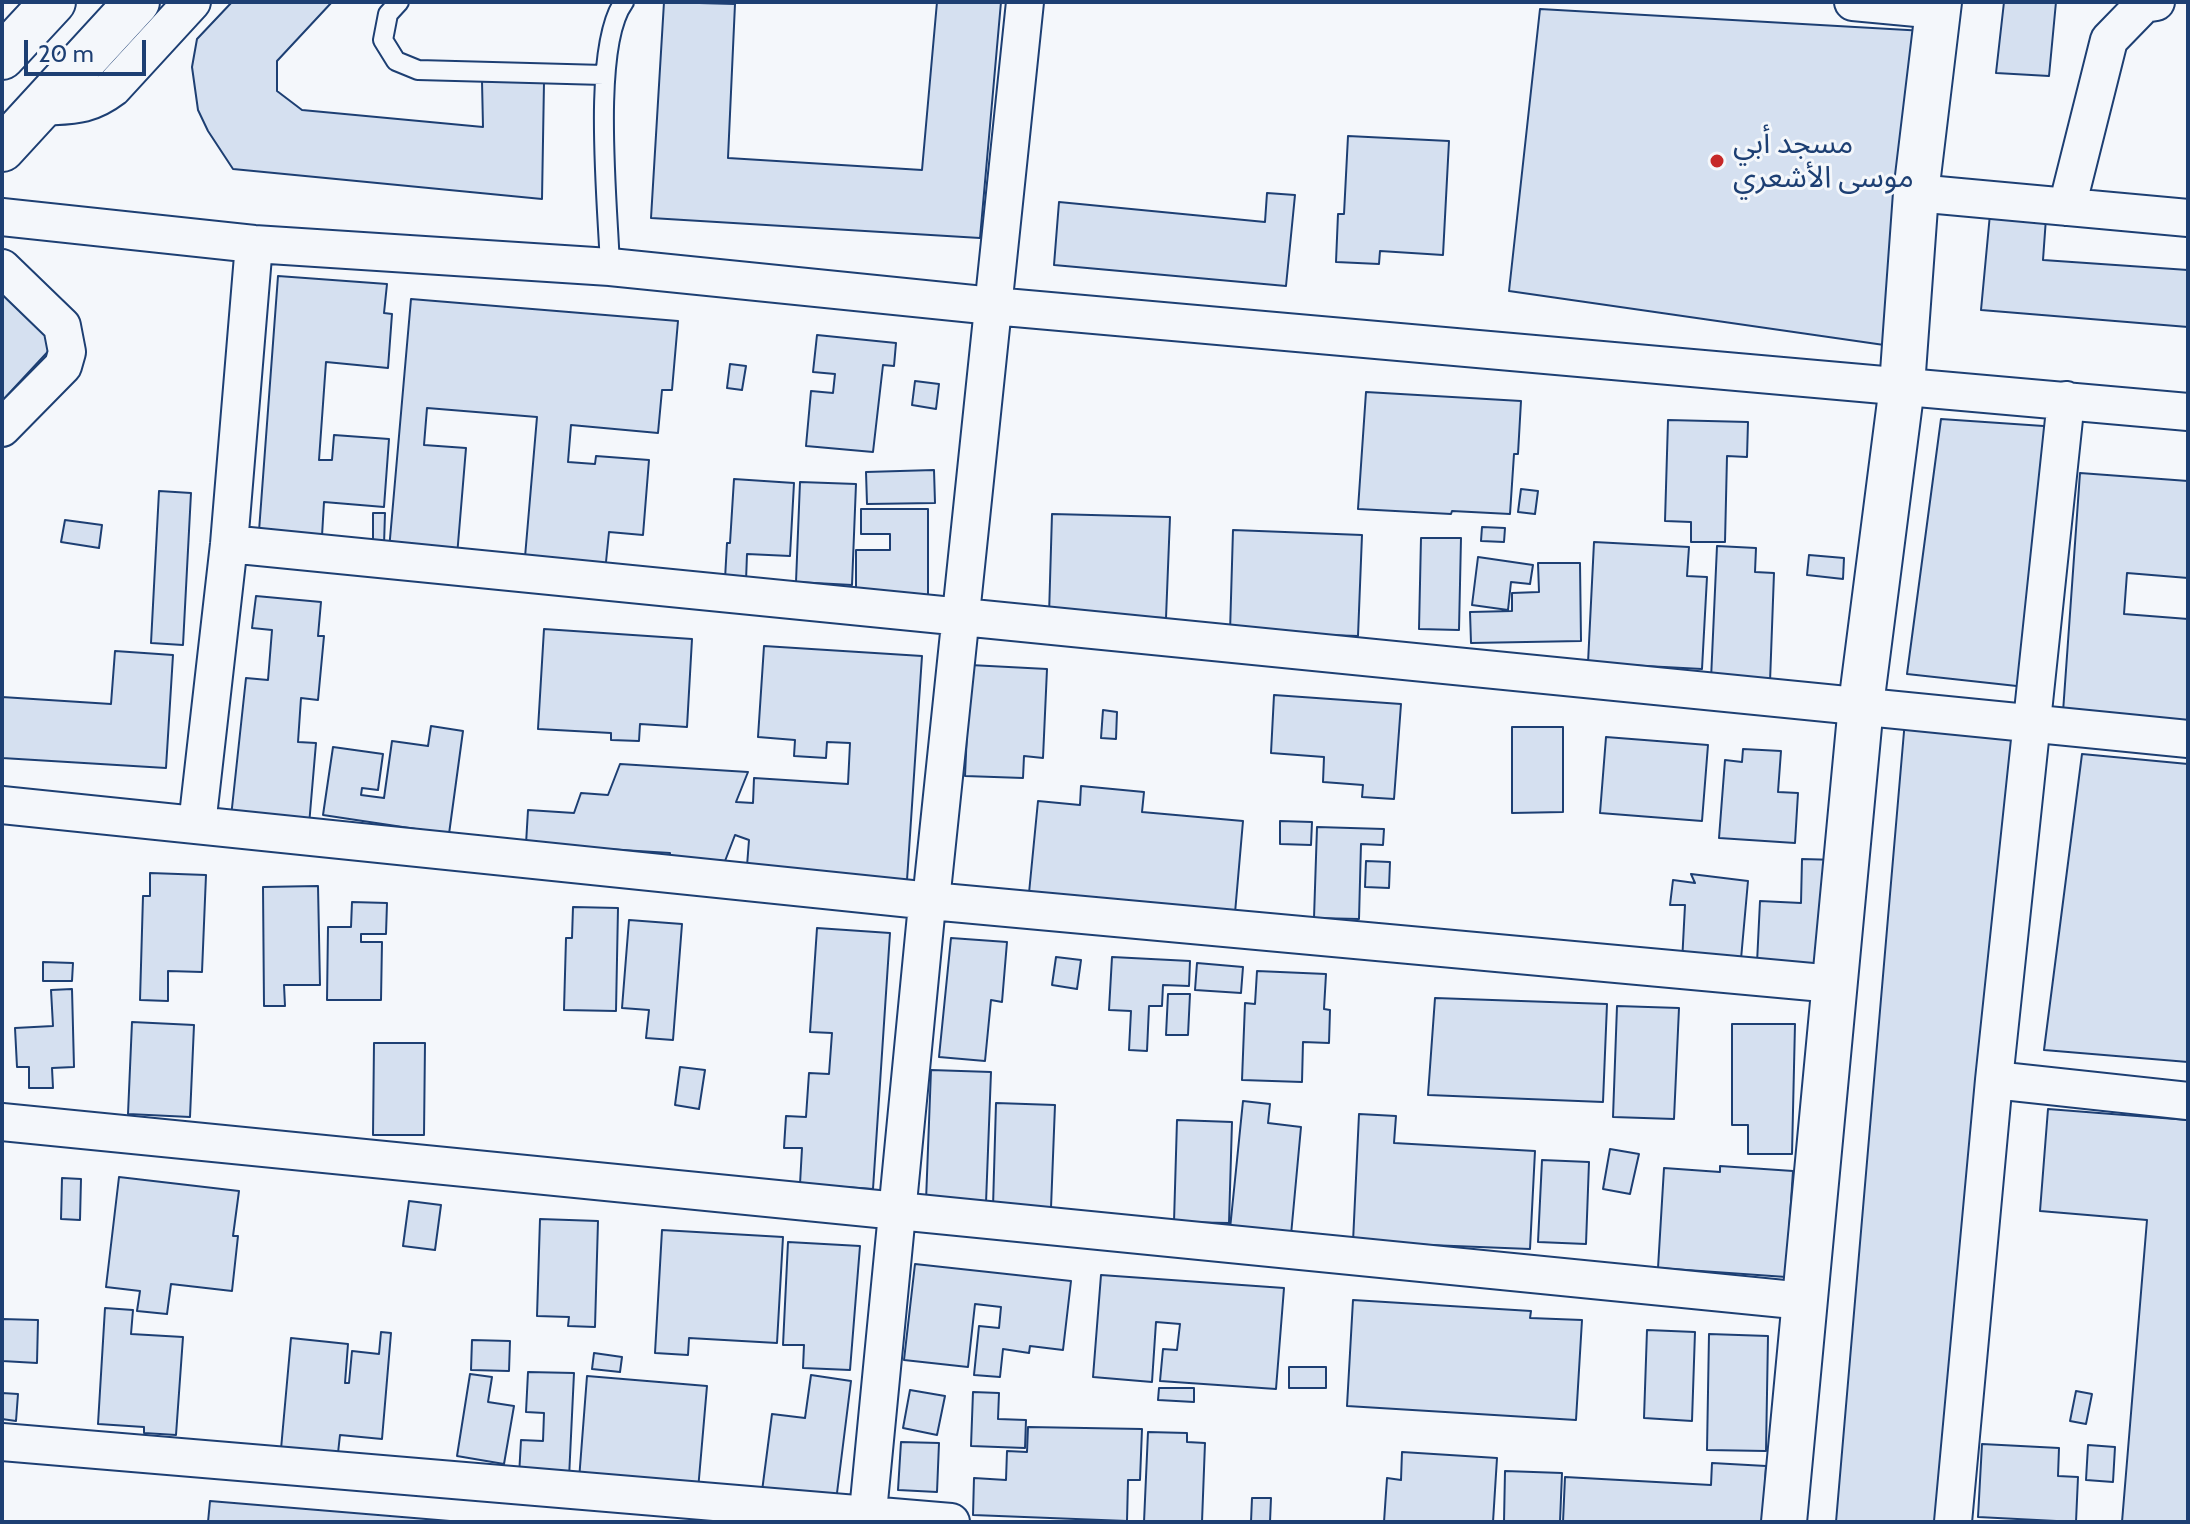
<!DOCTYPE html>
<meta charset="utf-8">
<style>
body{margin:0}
#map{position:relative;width:2190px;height:1524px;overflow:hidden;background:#f4f7fb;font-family:Cabin,sans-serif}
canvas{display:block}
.frame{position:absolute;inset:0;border:4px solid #1d3f73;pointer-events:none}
.scale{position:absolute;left:24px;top:40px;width:122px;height:36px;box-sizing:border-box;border:4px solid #1d3f73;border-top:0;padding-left:10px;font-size:24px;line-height:28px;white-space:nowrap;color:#1d3f73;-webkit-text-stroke:6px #f4f7fb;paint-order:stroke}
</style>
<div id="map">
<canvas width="2190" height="1524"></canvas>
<div class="frame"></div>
<div class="scale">20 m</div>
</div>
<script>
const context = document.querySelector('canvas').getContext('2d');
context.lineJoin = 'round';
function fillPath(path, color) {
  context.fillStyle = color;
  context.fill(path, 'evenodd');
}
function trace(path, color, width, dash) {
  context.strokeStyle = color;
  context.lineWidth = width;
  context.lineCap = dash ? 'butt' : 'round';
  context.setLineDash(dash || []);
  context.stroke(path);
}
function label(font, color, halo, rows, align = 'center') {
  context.font = font + ' Cabin,"Noto Sans Arabic",sans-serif';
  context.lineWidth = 6;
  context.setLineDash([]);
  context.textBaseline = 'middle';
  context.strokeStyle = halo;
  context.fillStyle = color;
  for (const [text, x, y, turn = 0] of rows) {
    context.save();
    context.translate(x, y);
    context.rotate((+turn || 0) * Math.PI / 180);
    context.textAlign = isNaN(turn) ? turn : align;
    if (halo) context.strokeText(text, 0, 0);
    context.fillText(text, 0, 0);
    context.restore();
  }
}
const building = new Path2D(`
 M232 2H332L277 61V91L302 110 483 127 482 81 544 82 542 199 233 169 208 131 198 110 192 67 197 39Z
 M664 2 735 4 728 158 922 170 937 2H1001L980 238 651 218Z
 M2004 2H2056L2049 76 1996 73Z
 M1540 9 1925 31 1891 346 1509 291Z
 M1348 136 1449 141 1443 255 1380 251 1379 264 1336 262 1338 214H1344Z
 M1267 193 1295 195 1286 286 1054 265 1059 202 1265 222Z
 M1990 214 2046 218 2043 260 2188 270V327L1981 310Z
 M2 270 68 330 2 401Z
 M278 276 387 284 384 313 392 314 388 368 326 362 319 460H332L334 435 389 439 384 507 324 502 322 536 259 531Z
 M411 299 678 321 672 390H662L658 433 571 425 568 462 595 464 596 456 649 460 643 535 609 532 605 572 525 557 537 417 427 408 424 445 466 448 457 556 389 550Z
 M817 335 896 343 894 366 883 365 873 452 806 446 811 391 833 393 835 374 813 372Z
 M730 364 746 366 742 390 727 388Z
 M915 381 939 384 936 409 912 405Z
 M1366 392 1521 401 1518 454H1514L1510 514 1452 511 1451 514 1358 509Z
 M1941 419 2058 427 2035 688 1907 674Z
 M1668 420 1748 422 1747 457 1727 456 1725 542H1691V522L1665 521Z
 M934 470 935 503 867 504 866 472Z
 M2080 473 2188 481V578L2127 573 2124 614 2188 619V724L2063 712Z
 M734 479 794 483 790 556 747 554 746 581 725 579 727 543H730Z
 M800 482 856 484 852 585 796 582Z
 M1521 489 1538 491 1535 514 1518 512Z
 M159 491 191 493 183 645 151 643Z
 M861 509H928V600L856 599V550H890V534H861Z
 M373 513H385L384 545H373Z
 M1052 514 1170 517 1166 618 1049 615Z
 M65 520 102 525 99 548 61 542Z
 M1482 527 1505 528 1504 542 1481 541Z
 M1233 530 1362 535 1358 636 1230 632Z
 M1421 538H1461L1459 630 1419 629Z
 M1594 542 1689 547 1687 576 1707 577 1702 669 1588 663Z
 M1717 546 1756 548 1755 572 1774 573 1770 682 1711 679Z
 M1809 555 1844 558 1843 579 1807 575Z
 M1478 557 1533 565 1530 584 1511 582 1508 610 1472 605Z
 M1538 563H1580L1581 641 1471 643 1470 612 1512 611V593L1539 592Z
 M256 596 321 602 318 636H324L318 700 301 698 298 742 316 743 309 825 231 817 246 678 268 680 272 630 252 628Z
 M544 629 692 639 687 727 640 724 639 741 611 740V733L538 729Z
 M764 646 922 656 907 880 747 866 749 840 735 835 725 861 670 857V853L526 844 528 810 574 813 581 793 608 795 620 764 748 772 736 802 753 803 754 778 848 784 850 743 827 742 826 758 794 756 795 740 758 737Z
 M115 651 173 655 166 768 2 758V697L111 704Z
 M970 665 1047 669 1043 758 1024 756 1023 778 965 776Z
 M1274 695 1401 704 1394 799 1362 797 1363 785 1323 782 1324 757 1271 753Z
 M1103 710 1117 712 1116 739 1101 738Z
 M1905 720 2016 729 1947 1522H1836Z
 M431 726 463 731 449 834 323 815 333 747 383 754 378 790 362 788 361 795 384 798 392 741 428 746Z
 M1512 727H1563V812L1512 813Z
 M1606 737 1708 745 1702 821 1600 813Z
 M1743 749 1781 751 1778 792 1798 793 1795 843 1719 838 1725 760 1742 762Z
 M2082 754 2188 764V1062L2044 1050Z
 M1081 786 1144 792 1142 812 1243 821 1235 913 1029 893 1038 801 1080 805Z
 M1280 821 1312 822 1311 845 1280 844Z
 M1317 827 1384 829 1383 845 1361 844 1359 919 1314 918Z
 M1802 859 1838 860 1833 966 1757 963 1760 901 1801 903Z
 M1366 861 1390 862 1389 888 1365 887Z
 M150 873 206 875 202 972 168 971V1001L140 1000 143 896H150Z
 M1691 874 1748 881 1741 959 1682 963 1685 905H1670L1673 880 1695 883Z
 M318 886 320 985H284L285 1006H264L263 887Z
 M352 902 387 903 386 934H361V942H382L381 1000H327L328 927H351Z
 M573 907 618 908 616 1011 564 1010 566 938H572Z
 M629 920 682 924 673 1040 646 1038 649 1010 622 1008Z
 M817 928 890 933 873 1189 800 1184 802 1148H784L786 1116 806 1117 809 1073 829 1074 832 1033 810 1032Z
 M951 938 1007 942 1002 1002 991 1000 985 1061 939 1057Z
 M1056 957 1081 960 1077 989 1052 985Z
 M1112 957 1190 961 1189 986 1163 985 1162 1006H1149L1147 1051 1129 1050 1131 1011 1109 1010Z
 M43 962 73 963 72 981H43Z
 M1197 963 1243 967 1241 993 1195 990Z
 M1257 971 1326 974 1324 1009 1330 1010 1329 1043 1303 1042 1302 1082 1242 1080 1245 1003 1255 1004Z
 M72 989 74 1067 52 1068 53 1088H29V1067H17L15 1028 53 1026 51 990Z
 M1168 994H1190L1188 1035H1166Z
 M1435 998 1607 1004 1603 1102 1428 1095Z
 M1617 1006 1679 1008 1674 1119 1613 1117Z
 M132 1022 194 1025 190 1117 128 1114Z
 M1732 1024H1795L1792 1154H1748V1125H1732Z
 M374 1043H425L424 1135H373Z
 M680 1067 705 1070 699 1109 675 1105Z
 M931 1070 991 1072 986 1203 926 1201Z
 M1243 1101 1270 1104 1268 1123 1301 1127 1291 1235 1230 1229Z
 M996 1103 1055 1105 1051 1208 993 1207Z
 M2048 1109 2188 1120V1522H2122L2147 1220 2040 1211Z
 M1359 1114 1396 1116 1394 1143 1535 1151 1530 1249 1353 1242Z
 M1177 1120 1232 1122 1229 1223 1174 1222Z
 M1610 1149 1639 1154 1630 1194 1603 1189Z
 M1542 1160 1589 1162 1586 1244 1538 1242Z
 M1720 1166 1793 1171 1786 1277 1658 1268 1664 1168 1720 1172Z
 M119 1177 239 1191 233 1236H238L232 1291 171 1284 167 1314 137 1311 140 1291 106 1287Z
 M62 1178 81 1179 80 1220 61 1219Z
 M409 1201 441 1205 435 1250 403 1246Z
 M540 1219 598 1221 595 1327 568 1326 569 1317 537 1316Z
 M662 1230 783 1237 777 1343 689 1338 688 1355 655 1353Z
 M788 1242 860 1246 850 1370 803 1368 804 1345H783Z
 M915 1264 1071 1281 1063 1350 1030 1346 1029 1353 1003 1349 1000 1377 974 1375 979 1326 999 1328 1001 1307 975 1304 968 1367 904 1360Z
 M1101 1275 1284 1288 1276 1389 1160 1381 1163 1349 1177 1350 1180 1324 1156 1322 1152 1382 1093 1377Z
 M1353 1300 1531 1311 1530 1318 1582 1320 1576 1420 1347 1406Z
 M105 1308 133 1310 131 1334 183 1337 176 1435 144 1433V1427L98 1424Z
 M2 1319 38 1320 37 1363 2 1361Z
 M1647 1330 1695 1332 1692 1421 1644 1418Z
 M381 1332 391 1333 382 1439 340 1435 338 1453 281 1449 291 1338 348 1344 345 1383H349L352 1351 379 1354Z
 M1709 1334 1768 1336 1766 1451 1707 1450Z
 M472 1340 510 1341 509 1371 471 1370Z
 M594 1353 622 1357 620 1372 592 1369Z
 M1289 1367H1326V1388H1289Z
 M528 1372 574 1373 569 1478 519 1476 521 1440 543 1441 544 1413 526 1412Z
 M470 1374 492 1377 488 1402 514 1406 504 1464 457 1456Z
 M811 1375 851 1381 835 1509 761 1499 772 1414 805 1418Z
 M587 1376 707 1386 698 1490 579 1480Z
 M1159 1388H1194V1402L1158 1400Z
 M910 1390 945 1396 937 1435 903 1428Z
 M2076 1391 2092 1394 2086 1424 2070 1421Z
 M973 1392 999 1393 998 1419 1026 1420 1025 1448 971 1446Z
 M2 1393 18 1394 16 1421 2 1419Z
 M1028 1427 1142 1429 1140 1480H1128L1127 1521 973 1515 974 1478 1006 1480 1007 1451 1027 1452Z
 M1148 1432 1187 1433V1442L1205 1443 1202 1522H1144Z
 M901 1442 939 1443 937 1492 898 1490Z
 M1982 1444 2059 1448 2058 1476 2078 1477 2076 1522 1978 1517Z
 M2088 1445 2115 1447 2113 1482 2086 1480Z
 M1402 1452 1497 1458 1493 1522H1384L1387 1478 1401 1480Z
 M1712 1463 1766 1466 1763 1522H1563L1565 1477 1711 1485Z
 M1505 1471 1562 1473 1560 1522H1504Z
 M1252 1498H1271L1270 1522H1251Z
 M210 1501 450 1521 208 1522Z`);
fillPath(building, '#d5e0f0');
trace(building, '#1d3f73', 2);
const service = new Path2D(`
 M399 2 388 14 383 40 396 61 418 70 604 75
 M610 267C608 207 591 47 624 2`);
const minor = new Path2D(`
 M1853 2 1938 10
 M42 107C72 105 88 107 113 88L192 2
 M1916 193 2188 218
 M2067 207 2109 40 2144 4 2156 2
 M2 217 254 244 610 267 993 306 2188 412
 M2 268 62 326 67 352 63 366 2 428
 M2066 400 1994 1080 2188 1101
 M229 544 2188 739
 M2 805 931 901 1834 984
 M197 825 229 544 254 244
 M2 1122 1804 1301
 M2 1442 951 1522
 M867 1522 926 915 931 901 1025 2
 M1953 1522 1994 1080`);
const tertiary = new Path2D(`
 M1784 1522 1861 705 1902 386 1916 193 1939 2`);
const primary = new Path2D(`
 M2 57 53 2
 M2 149 137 2`);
trace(service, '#1d3f73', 22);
trace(minor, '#1d3f73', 40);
trace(tertiary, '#1d3f73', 48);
trace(primary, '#1d3f73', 48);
trace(service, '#f4f7fb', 18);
trace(minor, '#f4f7fb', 36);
trace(tertiary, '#f4f7fb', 44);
trace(primary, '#f4f7fb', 44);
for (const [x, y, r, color] of [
 [1717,161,8,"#c62828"]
]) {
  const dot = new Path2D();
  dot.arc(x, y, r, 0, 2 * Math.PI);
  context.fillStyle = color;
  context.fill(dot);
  trace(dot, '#f4f7fb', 3);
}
label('30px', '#1d3f73', '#f4f7fb', [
 ["مسجد أبي",1733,144],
 ["موسى الأشعري",1733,178]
], 'left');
</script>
